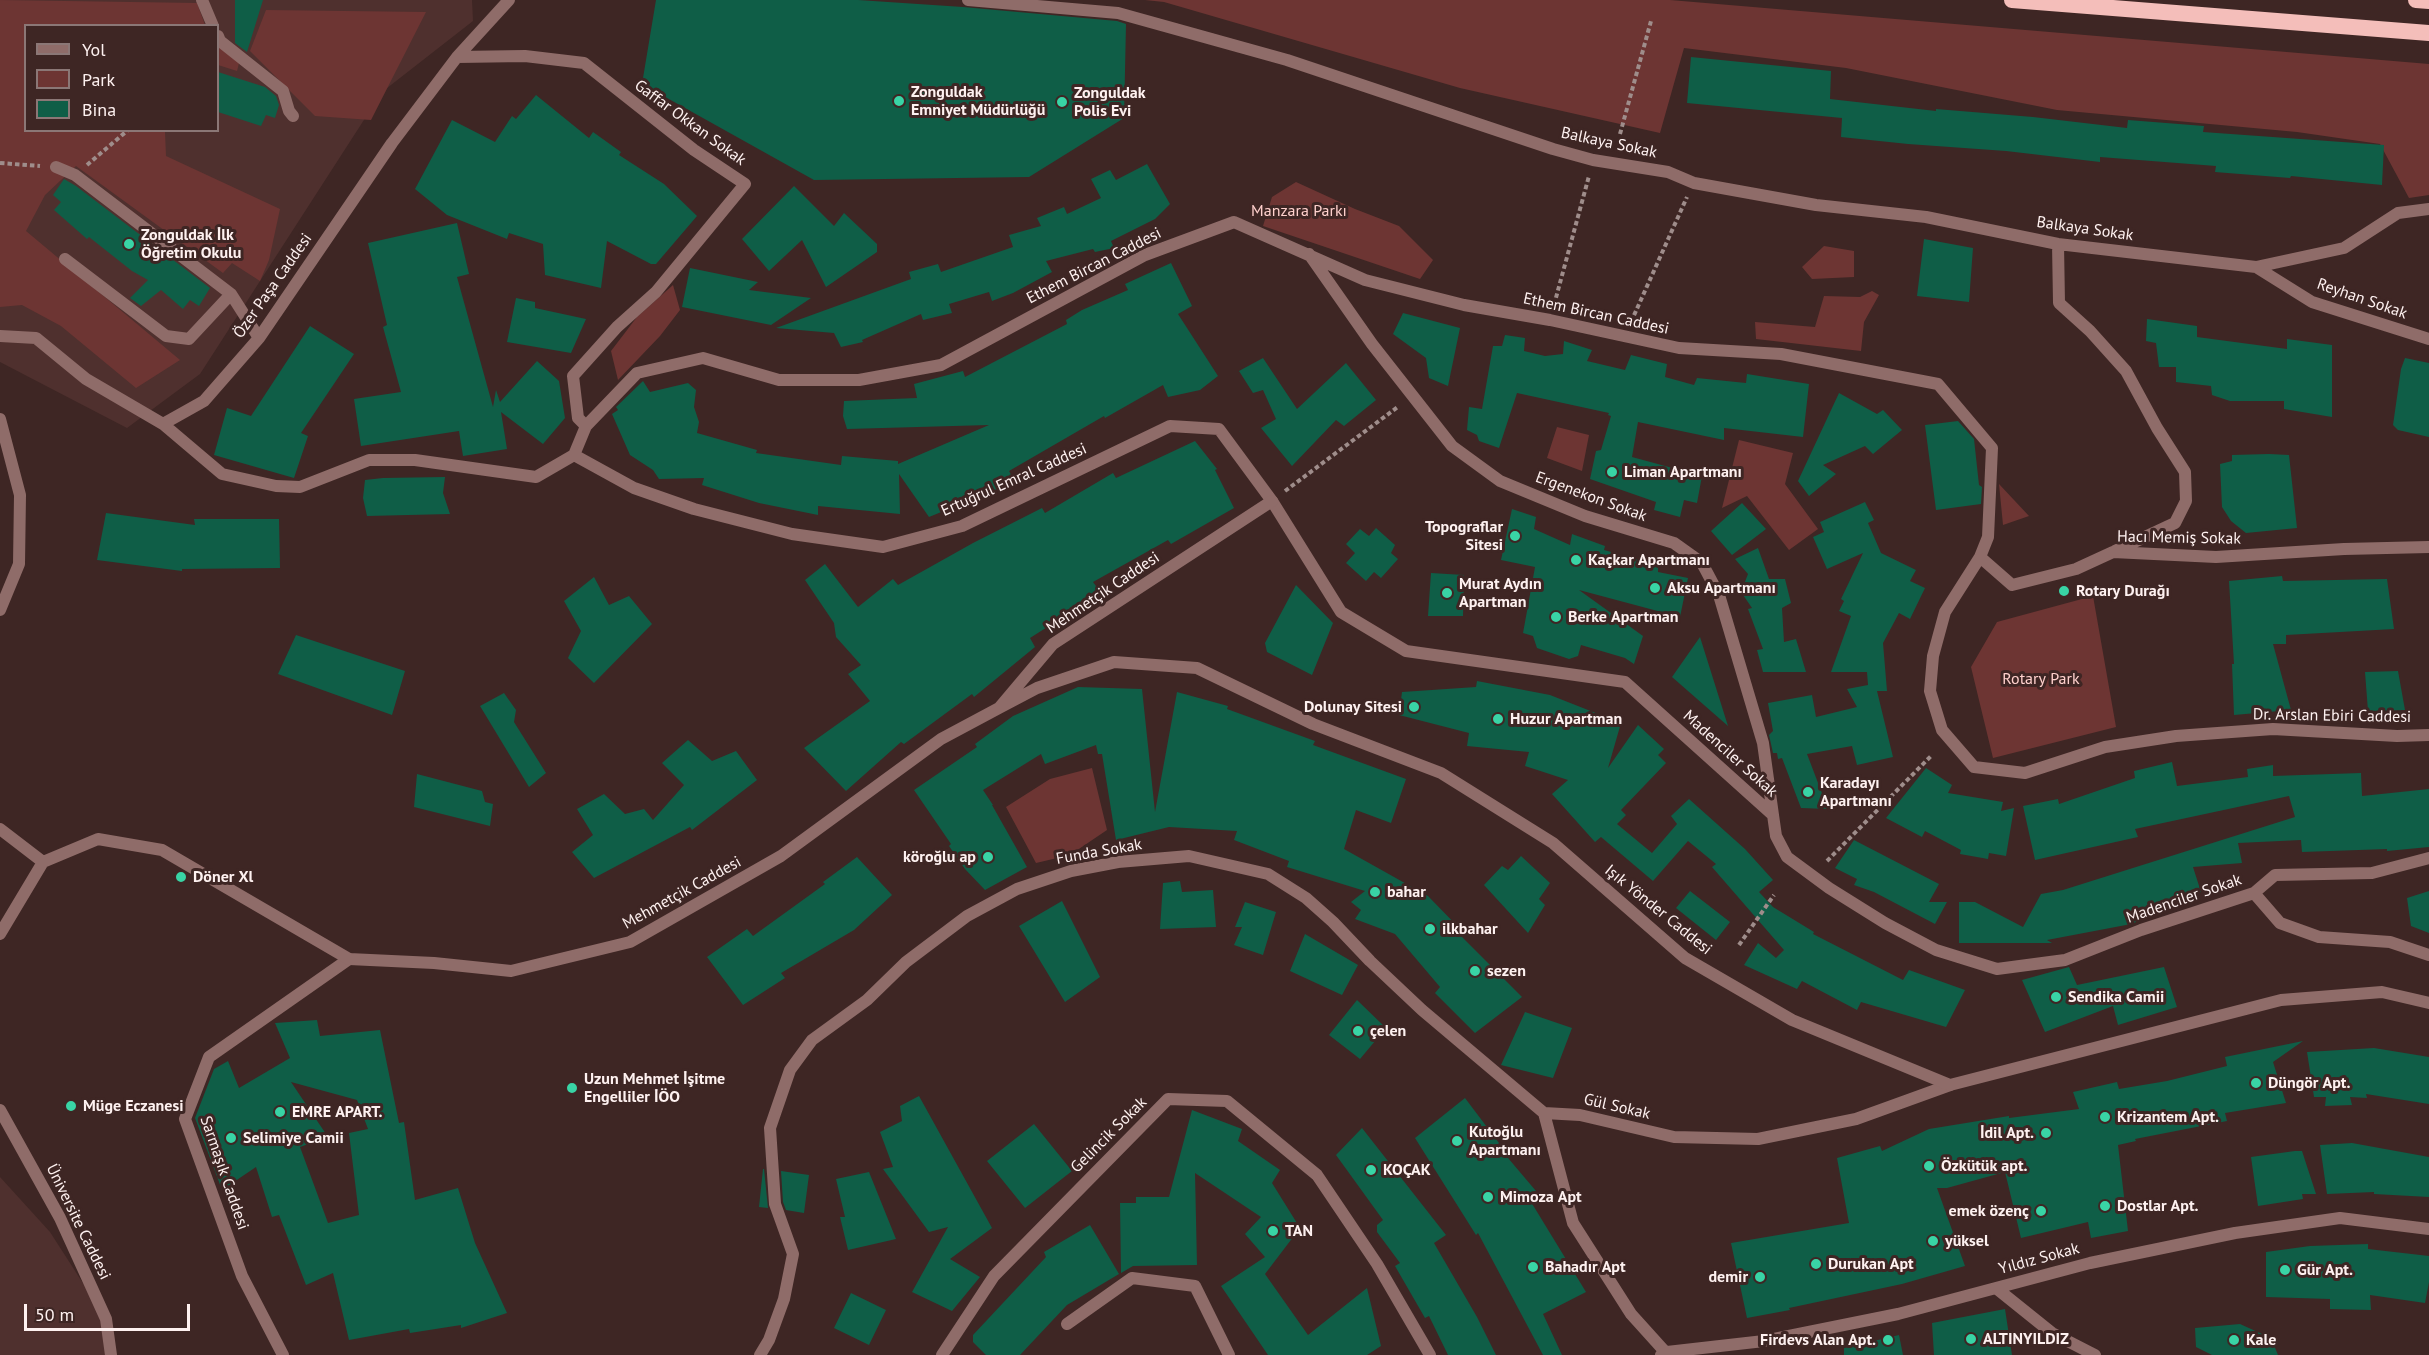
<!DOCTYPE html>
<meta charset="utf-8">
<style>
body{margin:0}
#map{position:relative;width:2429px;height:1355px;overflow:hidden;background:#3e2624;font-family:"PT Sans",sans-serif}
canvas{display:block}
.legend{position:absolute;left:24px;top:24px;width:195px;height:108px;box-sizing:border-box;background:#3e2624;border:2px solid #8b7776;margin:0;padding:8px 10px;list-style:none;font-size:18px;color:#fef1f0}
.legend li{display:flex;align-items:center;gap:12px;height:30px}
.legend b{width:30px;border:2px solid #8b7776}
.scale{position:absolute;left:24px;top:1304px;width:166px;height:27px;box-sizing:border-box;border:3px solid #fef1f0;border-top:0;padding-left:8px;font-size:18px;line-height:21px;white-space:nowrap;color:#fef1f0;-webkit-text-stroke:4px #3e2624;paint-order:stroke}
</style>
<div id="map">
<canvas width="2429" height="1355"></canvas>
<ul class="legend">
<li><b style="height:8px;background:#8f6c69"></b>Yol</li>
<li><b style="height:16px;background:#6d3533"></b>Park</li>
<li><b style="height:16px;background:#0f5e47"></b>Bina</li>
</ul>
<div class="scale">50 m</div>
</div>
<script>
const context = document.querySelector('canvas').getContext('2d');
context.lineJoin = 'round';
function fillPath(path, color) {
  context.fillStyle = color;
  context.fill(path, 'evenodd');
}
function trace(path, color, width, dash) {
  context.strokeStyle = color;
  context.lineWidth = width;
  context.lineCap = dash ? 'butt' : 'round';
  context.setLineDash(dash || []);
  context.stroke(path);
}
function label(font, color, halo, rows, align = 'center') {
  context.font = font + ' "PT Sans",sans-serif';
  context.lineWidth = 6;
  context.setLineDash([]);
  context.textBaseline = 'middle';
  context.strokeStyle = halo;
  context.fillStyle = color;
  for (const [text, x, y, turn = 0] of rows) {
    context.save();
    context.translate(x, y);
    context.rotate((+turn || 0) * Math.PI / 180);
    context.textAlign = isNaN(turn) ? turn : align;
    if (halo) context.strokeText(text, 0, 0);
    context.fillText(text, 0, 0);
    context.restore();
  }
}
fillPath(new Path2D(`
 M0 0H472L473 21 382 92 200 374 127 428 0 362ZM26 26H218V130H26Z
 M0 1177 50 1232 106 1319 114 1355H0Z`), '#4f302e');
fillPath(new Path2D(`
 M0 0 197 3 205 25 26 26V130L163 131 165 132 166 156 280 209 269 260 260 281 232 263 223 273 76 166 45 195 26 231 180 360 136 388 61 326 22 305 0 307Z
 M1145 0H1670L2429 64V195L2409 198 2380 144 2297 132 2057 110 1846 68 1684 48 1660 133 1460 88 1164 2Z
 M266 10 426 12 371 120 315 116 250 51Z
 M218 44 240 59 237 71 218 65Z
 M1296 182 1355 209 1399 226 1433 260 1420 279 1263 226 1272 197Z
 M1824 246 1854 251V277L1812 279 1802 267Z
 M673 285 680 310 660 336 618 380 611 351 637 317Z
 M1872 291 1879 295 1864 322 1861 351 1756 339 1755 322 1815 327 1824 296 1860 297Z
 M1557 427 1589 435 1582 471 1547 458Z
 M1739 440 1793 453 1785 484 1818 529 1789 550 1747 496 1722 508Z
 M1999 484 2029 516 2003 525Z
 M2093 596 2116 727 1993 758 1971 667 1997 622Z
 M1092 768 1107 830 1070 855 1036 863 1006 807 1050 779Z`), '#6d3533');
fillPath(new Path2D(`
 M235 0H263L247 52 235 43Z
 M656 0H858L963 7 1117 21 1126 24 1124 118 1029 177 814 180 642 84Z
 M1691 57 1831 71 1830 99 1936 111V109L2033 117 2127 128 2128 120 2204 126 2203 132 2384 145 2382 185 2291 176 2290 178 2215 172 2216 166 2100 157V162L2006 151 1908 144 1841 137 1842 118 1687 103Z
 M218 72 265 87 276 96 279 105 275 118 266 115 261 126 218 112Z
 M536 95 589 138 593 132 621 152 619 155 664 184 697 216 656 264H651L607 241 601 288 545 275 543 244 509 233 507 239 447 215 415 189 452 120 495 142 512 116 516 119Z
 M1147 164 1170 204 1155 219 1111 241 1114 248 1095 252 1093 249 1046 261 1052 272 1013 293 992 301 989 292 949 304 952 313 923 320 921 314 862 340 863 342 841 347 834 333 776 328 911 279 909 272 938 264 941 272 1013 247 1009 235 1041 226 1037 218 1064 207 1067 214 1101 198 1091 179 1110 170 1116 180Z
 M64 179 76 186 210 288 199 306 190 300 183 309 161 290 141 306 130 298 148 280 132 271 89 237 87 239 54 210 61 202 53 195Z
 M794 186 834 226 844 213 877 244V252L826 287 802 240 769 271 742 239Z
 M457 223 469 274 457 277 493 407 496 390 500 402 537 361 559 381 565 418 543 444 501 412 507 449 463 456 459 431 361 446 354 399 401 392 383 327 387 325 368 243Z
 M1924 239 1973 248 1969 302 1917 296Z
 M1171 263 1192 306 1178 314 1218 376 1200 390 1168 397 1163 385 1105 418 1104 416 1009 471 1015 482 929 517 899 474 900 514 818 506V515L759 503 702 485 704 478 659 479 653 470 630 455 612 414 618 410 616 407 643 381 650 392 688 383 696 390 694 407 699 422 697 433 757 450 756 453 841 465 842 456 898 461V464L989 425 847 429 843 416 844 401 917 398 914 384 963 371 965 377 1067 324 1066 320 1082 310 1128 290 1125 284Z
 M690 268 758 282 749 290 811 298 771 325 682 307Z
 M516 298 535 302V308L586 319 571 353 507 342Z
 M1403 313 1460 328 1448 386 1429 378 1426 358 1393 334Z
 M2147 319 2197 326V337L2287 349V339L2332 345V417L2284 409V401H2230L2212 395 2211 386 2176 382V367H2159L2156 343 2146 341Z
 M310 326 354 354 301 433 308 436 294 478 214 455 227 408 251 416Z
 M1505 335 1525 338 1524 351 1545 356 1563 354 1564 341 1592 350 1587 361 1625 370 1631 355 1667 364 1665 377 1694 385 1697 378 1746 383 1747 374 1809 384 1803 437 1724 428V440L1638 422 1632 457 1702 476 1697 503 1684 500 1680 517 1654 510 1656 502 1590 479 1596 451 1601 450 1611 416 1608 415 1609 413 1517 393 1499 448 1479 441 1477 435 1467 430 1469 407 1482 409 1493 346H1502Z
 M1263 358 1297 409 1346 363 1376 400 1344 426 1336 420 1292 466 1261 428 1276 419 1263 390 1253 393 1239 371Z
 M2405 358 2429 363V437L2398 430 2393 425 2401 369Z
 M1839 393 1877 414 1883 410 1902 430 1873 454 1865 446 1823 465 1836 474 1809 496 1798 481Z
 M1958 421 1974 439 1979 485 1982 487 1981 504 1936 510 1925 425Z
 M1195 441 1217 469 1215 470 1234 508 1171 544 1168 540 1093 582 1101 593 1030 638 1035 647 974 697 972 694 904 744 901 742 846 791 804 748 870 701 848 674 861 665 836 637 834 623 805 580 825 564 858 607 893 579 898 585 973 543 1042 508 1045 513 1113 473 1116 478Z
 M2269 454 2289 455 2297 528 2246 533 2231 521 2222 507 2220 464 2232 461V455Z
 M445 477 443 493 450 514 367 516 363 498 365 480 383 478Z
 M1865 502 1874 520 1868 523 1881 553 1916 570 1910 581 1925 588 1910 619 1899 613 1883 643 1887 691H1877L1893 757 1857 765 1852 746 1807 754 1828 809 1801 808 1782 758 1778 759 1777 753H1773L1769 735 1773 731 1768 703 1812 695 1816 717 1857 707 1847 689 1868 685 1867 672H1831L1851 616 1839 611 1844 601 1841 599 1863 553 1827 569 1813 537 1824 532 1820 522Z
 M1742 503 1766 529 1732 555 1711 531Z
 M1512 509 1536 517 1534 529 1570 545 1572 534 1605 546 1604 550 1658 565V572L1688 578 1680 617 1579 590 1643 636 1634 664 1625 658 1581 645 1578 656 1569 659 1537 648 1533 636 1523 633 1535 567 1501 560Z
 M106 513 195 525 194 519H279L280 568 182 569V571L97 560Z
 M1376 528 1395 545 1391 553 1398 559 1381 578 1374 572 1366 581 1346 563 1355 553 1346 544 1360 529 1369 536Z
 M1758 548 1769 579H1785L1791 603 1782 608 1784 642 1796 639 1806 672H1763L1757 650 1763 649 1748 609 1752 608 1741 592 1748 574 1735 559Z
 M1431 573 1464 575 1463 616H1428Z
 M2282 576 2283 581 2387 579 2394 629 2286 635V644H2273L2291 710 2234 715 2232 664H2234L2229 581Z
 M594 577 609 605 629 596 652 624 594 683 568 658 581 631 564 601Z
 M1296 585 1333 623 1312 675 1267 652 1265 643Z
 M296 635 405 671 392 715 278 674Z
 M1700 637 1728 726 1672 677Z
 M2398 671 2405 710 2368 711 2365 672Z
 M1477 681 1550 695 1621 723 1608 768 1638 725 1664 749 1658 755 1666 763 1621 810 1626 815 1617 824 1652 853 1677 824 1671 816 1689 799 1745 849 1773 880 1759 892 1773 907 1814 932 1813 934 1903 980 1909 970 1965 990 1946 1027 1861 1002 1857 1010 1802 981 1797 989 1744 965 1758 943 1776 958 1784 950 1712 867 1716 864 1688 841 1653 881 1601 837 1595 842 1552 794 1568 780 1525 766 1529 752 1467 746 1469 733 1399 715 1402 692 1476 687Z
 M1078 687 1142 689 1155 812 1177 692 1228 706 1227 709 1315 741 1313 745 1406 779 1391 823 1356 810 1344 849 1428 896 1465 934 1462 937 1522 997 1475 1033 1435 993 1440 987 1395 934 1355 919 1361 910 1351 902 1365 891 1287 867 1289 861 1234 840 1237 831 1169 827 1116 840 1102 754H1098L1096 745 1045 764 1041 754 983 790 993 805H992L1027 867 985 890 965 869 949 846 951 844 914 790 977 747 975 744 1013 716Z
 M504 693 516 710 514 722 546 773 529 787 480 706Z
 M688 740 712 761 736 751 757 780 692 830 690 827 594 878 572 852 593 835 577 809 604 794 625 814 644 809 653 820 684 785 662 763Z
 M2172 762 2177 786 2248 777 2247 769 2273 765V776L2361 773 2362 796 2429 789V847L2387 851V849L2302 852 2301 840 2238 843 2242 863 2193 867 2201 892 2197 893 2199 900 2182 905 2181 900 2141 912 2143 920 2126 925 2047 940 2052 943H1959V902H1975L2023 927 2041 894 2063 890 2295 817 2289 796 2135 829 2138 837 2035 860 2023 806 2058 799 2059 804 2135 778 2134 771Z
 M1926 768 1952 785 1948 793 2003 802 2001 811 2014 808 2006 856 1989 853 1988 859 1960 854 1961 850 1925 831 1922 837 1886 818Z
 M417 774 482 791 485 802 493 804 490 826 414 807Z
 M1854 840 1939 884 1929 902H1947L1935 924 1874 892 1854 885 1857 879 1835 868Z
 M1521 856 1550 883 1539 899 1545 905 1528 933 1484 885 1502 866 1508 870Z
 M857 857 892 895 854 930 781 973 785 978 743 1005 707 957 747 929 753 936 825 884 823 882Z
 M1180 881 1182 892 1213 890 1216 927 1160 929 1163 883Z
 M1690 891 1730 922 1716 940 1676 908Z
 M2429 891V933L2411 926 2407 898Z
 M1062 901 1100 977 1065 1002 1019 926Z
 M1245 902 1276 912 1263 955 1234 945 1242 927H1235Z
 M1305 934 1358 965 1342 995 1290 971Z
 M2069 967 2077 985 2164 967 2177 1007 2118 1025 2113 1006 2045 1032 2022 980Z
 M1357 1000 1386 1028 1360 1059 1329 1035Z
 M1525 1012 1572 1028 1553 1078 1501 1065Z
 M317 1020 320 1036 380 1030 399 1123 404 1122 415 1200 458 1188 475 1243 507 1313 461 1328V1325L410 1333 409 1329 349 1340 333 1273 306 1285 279 1215 272 1217 256 1167 222 1190 195 1118 214 1069 228 1061 239 1088 290 1058 275 1023ZM291 1082 357 1100 368 1129 349 1133 359 1215 328 1223 300 1147 328 1137Z
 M2303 1041 2273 1062 2286 1103 2225 1113 2227 1121 2135 1139 2136 1141 2118 1145 2128 1231 2091 1238 2088 1222 2021 1238 2005 1172 1947 1188H1937L1965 1266 1902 1284 1789 1308 1790 1310 1747 1318 1731 1243 1849 1223 1837 1158 1880 1146 1882 1151 1929 1129 2009 1116V1118L2079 1109 2073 1092 2117 1082 2119 1089 2167 1081 2227 1066 2225 1057Z
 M2374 1048 2429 1057V1104L2366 1094 2367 1098 2350 1097 2352 1105 2325 1106 2326 1097H2314L2307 1052Z
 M919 1096 992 1228 950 1259 980 1277 952 1311 912 1292 948 1227 929 1232 883 1169 893 1167 880 1132 902 1121 900 1106Z
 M1465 1098 1499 1143 1497 1145 1536 1191 1528 1197 1586 1292 1543 1314 1562 1355H1543L1478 1233 1476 1235 1415 1138Z
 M1192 1110 1242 1129 1238 1141 1280 1170 1272 1183 1300 1228 1265 1274 1308 1335 1367 1288 1381 1346 1367 1355H1268L1221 1286 1265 1257 1245 1234 1261 1217 1195 1173 1197 1265 1133 1266 1121 1273 1120 1203H1136V1197H1169Z
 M1034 1124 1072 1171 1025 1208 987 1161Z
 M1362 1128 1446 1235 1434 1243 1477 1317 1496 1355H1448L1429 1316 1425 1318 1395 1266 1400 1263 1377 1232V1225L1383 1220 1336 1155Z
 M2352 1143 2429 1157V1197L2374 1194V1192L2327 1194 2320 1145Z
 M2295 1151H2302L2316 1194H2302L2303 1199 2258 1206 2251 1157Z
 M763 1169H764L768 1208 759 1207Z
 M781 1171 809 1175 804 1213 786 1210 783 1202Z
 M869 1172 896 1239 848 1250 840 1217H845L836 1179Z
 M1090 1225 1119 1274 1067 1305 1020 1355H986L973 1342V1335L1046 1257 1044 1252Z
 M2368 1244V1249L2429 1256V1282L2425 1303 2370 1295 2371 1310 2330 1309V1299L2266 1297V1252L2310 1246Z
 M851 1293 886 1310 869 1345 834 1328Z
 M2005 1309 2012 1355H1934L1932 1323Z
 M2240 1324 2271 1338 2278 1355H2212L2196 1347 2195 1328Z
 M1899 1335 1903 1355H1844V1348Z`), '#0f5e47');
trace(new Path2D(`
 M1620 134 1651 21
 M0 163 40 166
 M87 165 128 130
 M1554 305 1589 176
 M1631 322 1687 197
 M1285 491 1399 406
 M1827 861 1931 756
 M1739 945 1774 895`), '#9f8d8b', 4, [4.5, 3]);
trace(new Path2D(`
 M202 0 213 26
 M968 0 1118 13 1287 60 1553 149 1593 160 1668 172 1694 183 1816 205 1926 217 2058 244 2256 267 2344 248 2398 213 2429 209
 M218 36 220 41 283 91 289 111 293 116
 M457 57 525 56 584 63 694 150 745 184 656 292 617 327 573 376 578 418 586 426
 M56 167 75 175 231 294 259 338
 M2058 244 2059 303 2090 331 2126 371 2157 428 2185 472 2186 501 2175 523 2115 551
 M1309 254 1372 344 1452 446 1500 481 1585 516 1674 543 1702 563 1719 595 1763 743 1773 815
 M65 259 166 336 189 339 231 294
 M2256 267 2312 302 2429 339
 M0 336 36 338 86 379 163 424 204 401 259 338 392 143 457 57 509 0
 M163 424 222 474 276 486 300 487 369 460H415L536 477 574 455 634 488 694 509 792 534 883 547 962 526 1170 426 1219 429 1272 501 1341 612 1406 651 1625 682 1773 815 1776 836 1787 857 1829 888 1885 923 1936 950 1997 969 2065 960 2141 930 2254 893 2275 875 2372 873 2429 858
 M574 455 586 426 637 373 703 358 779 380H859L941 365 1145 255 1234 222 1365 280 1464 305 1550 320 1679 348 1781 354 1938 384 1992 448 1988 537 1980 557 1945 612 1933 656 1930 691 1942 730 1974 767 2025 773 2105 747 2176 736 2273 729 2397 736 2429 735
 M1980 557 2012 585 2076 569 2113 552 2216 557 2344 549 2429 547
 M2254 893 2280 923 2319 937 2390 942 2429 955
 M1996 1288 2052 1333 2095 1355
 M1067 1324 1132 1278 1195 1286 1229 1355
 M283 1355 242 1276 185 1119 209 1057 349 959
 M760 1355 769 1340 784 1299 793 1254 775 1204 770 1128 790 1070 812 1040 867 1000 906 962 967 916 1017 889 1071 871 1118 862 1189 856 1268 874 1306 898 1333 922 1370 961 1422 1010 1544 1113
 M942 1355 994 1276 1168 1099 1227 1101 1317 1175 1377 1264 1430 1355
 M1661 1355 1667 1352 1764 1341 1898 1314 2090 1263 2235 1233 2340 1218 2429 1229
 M1668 1355 1631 1314 1573 1223 1544 1113 1580 1115 1674 1137 1758 1139 1856 1119 1950 1085`), '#8f6c69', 12);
trace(new Path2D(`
 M0 419 20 495 19 564 0 610
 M999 708 1037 688 1114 662 1197 668 1313 724 1441 773 1553 843 1685 958 1792 1020 1950 1085 2281 1000 2382 992 2429 1003
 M0 829 43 862 98 839 162 850 349 959 434 963 511 971 630 942 781 856 941 739 999 708 1053 644 1272 501
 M0 934 43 862
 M0 1110 60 1218 106 1319 111 1355`), '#8f6c69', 12);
trace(new Path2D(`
 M2012 0 2429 33
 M2416 0 2429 1`), '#f4beba', 16);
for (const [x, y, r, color] of [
 [899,101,6,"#39d4a5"],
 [1062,102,6,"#39d4a5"],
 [129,244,6,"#39d4a5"],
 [1612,472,6,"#39d4a5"],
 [1515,536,6,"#39d4a5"],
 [1576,560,6,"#39d4a5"],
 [1655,588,6,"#39d4a5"],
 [2064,591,6,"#39d4a5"],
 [1447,593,6,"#39d4a5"],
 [1556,617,6,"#39d4a5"],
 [1414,707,6,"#39d4a5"],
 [1498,719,6,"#39d4a5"],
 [1808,792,6,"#39d4a5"],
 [988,857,6,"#39d4a5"],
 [181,877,6,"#39d4a5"],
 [1375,892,6,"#39d4a5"],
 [1430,929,6,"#39d4a5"],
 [1475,971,6,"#39d4a5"],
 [2056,997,6,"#39d4a5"],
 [1358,1031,6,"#39d4a5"],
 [2256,1083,6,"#39d4a5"],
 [572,1088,6,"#39d4a5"],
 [71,1106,6,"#39d4a5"],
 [280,1112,6,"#39d4a5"],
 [2105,1117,6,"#39d4a5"],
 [2046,1133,6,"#39d4a5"],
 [231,1138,6,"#39d4a5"],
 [1457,1141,6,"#39d4a5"],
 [1929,1166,6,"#39d4a5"],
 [1371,1170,6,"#39d4a5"],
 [1488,1197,6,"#39d4a5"],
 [2105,1206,6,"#39d4a5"],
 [2041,1211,6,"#39d4a5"],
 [1273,1231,6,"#39d4a5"],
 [1933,1241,6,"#39d4a5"],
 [1816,1264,6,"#39d4a5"],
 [1533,1267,6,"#39d4a5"],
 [2285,1270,6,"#39d4a5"],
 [1760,1277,6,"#39d4a5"],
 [1971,1339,6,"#39d4a5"],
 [1888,1340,6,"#39d4a5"],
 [2234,1340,6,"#39d4a5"]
]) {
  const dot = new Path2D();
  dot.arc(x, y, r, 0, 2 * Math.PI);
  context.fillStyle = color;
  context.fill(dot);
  trace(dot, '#3e2624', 2);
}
label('bold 16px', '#fef1f0', '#3e2624', [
 ["Zonguldak",911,92],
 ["Emniyet Müdürlüğü",911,110],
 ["Zonguldak",1074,93],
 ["Polis Evi",1074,111],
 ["Zonguldak İlk",141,235],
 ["Öğretim Okulu",141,253],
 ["Liman Apartmanı",1624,472],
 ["Topograflar",1503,527,"right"],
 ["Sitesi",1503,545,"right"],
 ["Kaçkar Apartmanı",1588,560],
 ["Murat Aydın",1459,584],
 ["Apartman",1459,602],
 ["Aksu Apartmanı",1667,588],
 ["Rotary Durağı",2076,591],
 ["Berke Apartman",1568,617],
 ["Dolunay Sitesi",1402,707,"right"],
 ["Huzur Apartman",1510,719],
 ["Karadayı",1820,783],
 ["Apartmanı",1820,801],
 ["köroğlu ap",976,857,"right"],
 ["Döner Xl",193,877],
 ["bahar",1387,892],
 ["ilkbahar",1442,929],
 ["sezen",1487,971],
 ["Sendika Camii",2068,997],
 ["çelen",1370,1031],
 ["Uzun Mehmet İşitme",584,1079],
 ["Engelliler İÖO",584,1097],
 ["Düngör Apt.",2268,1083],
 ["Müge Eczanesi",83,1106],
 ["EMRE APART.",292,1112],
 ["Krizantem Apt.",2117,1117],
 ["Kutoğlu",1469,1132],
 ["Apartmanı",1469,1150],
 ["İdil Apt.",2034,1133,"right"],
 ["Selimiye Camii",243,1138],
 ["Özkütük apt.",1941,1166],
 ["KOÇAK",1383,1170],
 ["Mimoza Apt",1500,1197],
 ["Dostlar Apt.",2117,1206],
 ["emek özenç",2029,1211,"right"],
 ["TAN",1285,1231],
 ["yüksel",1945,1241],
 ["Durukan Apt",1828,1264],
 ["Bahadır Apt",1545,1267],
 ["Gür Apt.",2297,1270],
 ["demir",1748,1277,"right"],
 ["ALTINYILDIZ",1983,1339],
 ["Firdevs Alan Apt.",1876,1340,"right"],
 ["Kale",2246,1340]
], 'left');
label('16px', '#fef1f0', '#3e2624', [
 ["Gaffar Okkan Sokak",690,123,36],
 ["Balkaya Sokak",1609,143,12],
 ["Balkaya Sokak",2085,229,8],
 ["Ethem Bircan Caddesi",1094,266,-27],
 ["Özer Paşa Caddesi",273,286,-55],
 ["Reyhan Sokak",2362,299,19],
 ["Ethem Bircan Caddesi",1596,314,12],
 ["Ertuğrul Emral Caddesi",1014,480,-24],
 ["Ergenekon Sokak",1591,497,20],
 ["Hacı Memiş Sokak",2179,538,1],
 ["Mehmetçik Caddesi",1103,593,-34],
 ["Dr. Arslan Ebiri Caddesi",2332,716,1],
 ["Madenciler Sokak",1730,754,42],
 ["Funda Sokak",1099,852,-10],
 ["Mehmetçik Caddesi",682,893,-29],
 ["Madenciler Sokak",2184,899,-19],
 ["Işık Yönder Caddesi",1658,910,39],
 ["Gül Sokak",1617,1107,13],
 ["Gelincik Sokak",1109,1135,-45],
 ["Sarmaşık Caddesi",224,1173,71],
 ["Üniversite Caddesi",78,1222,64],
 ["Yıldız Sokak",2039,1259,-15]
]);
label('16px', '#ffd1cd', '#3e2624', [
 ["Manzara Parkı",1299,211],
 ["Rotary Park",2041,679]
]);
</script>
